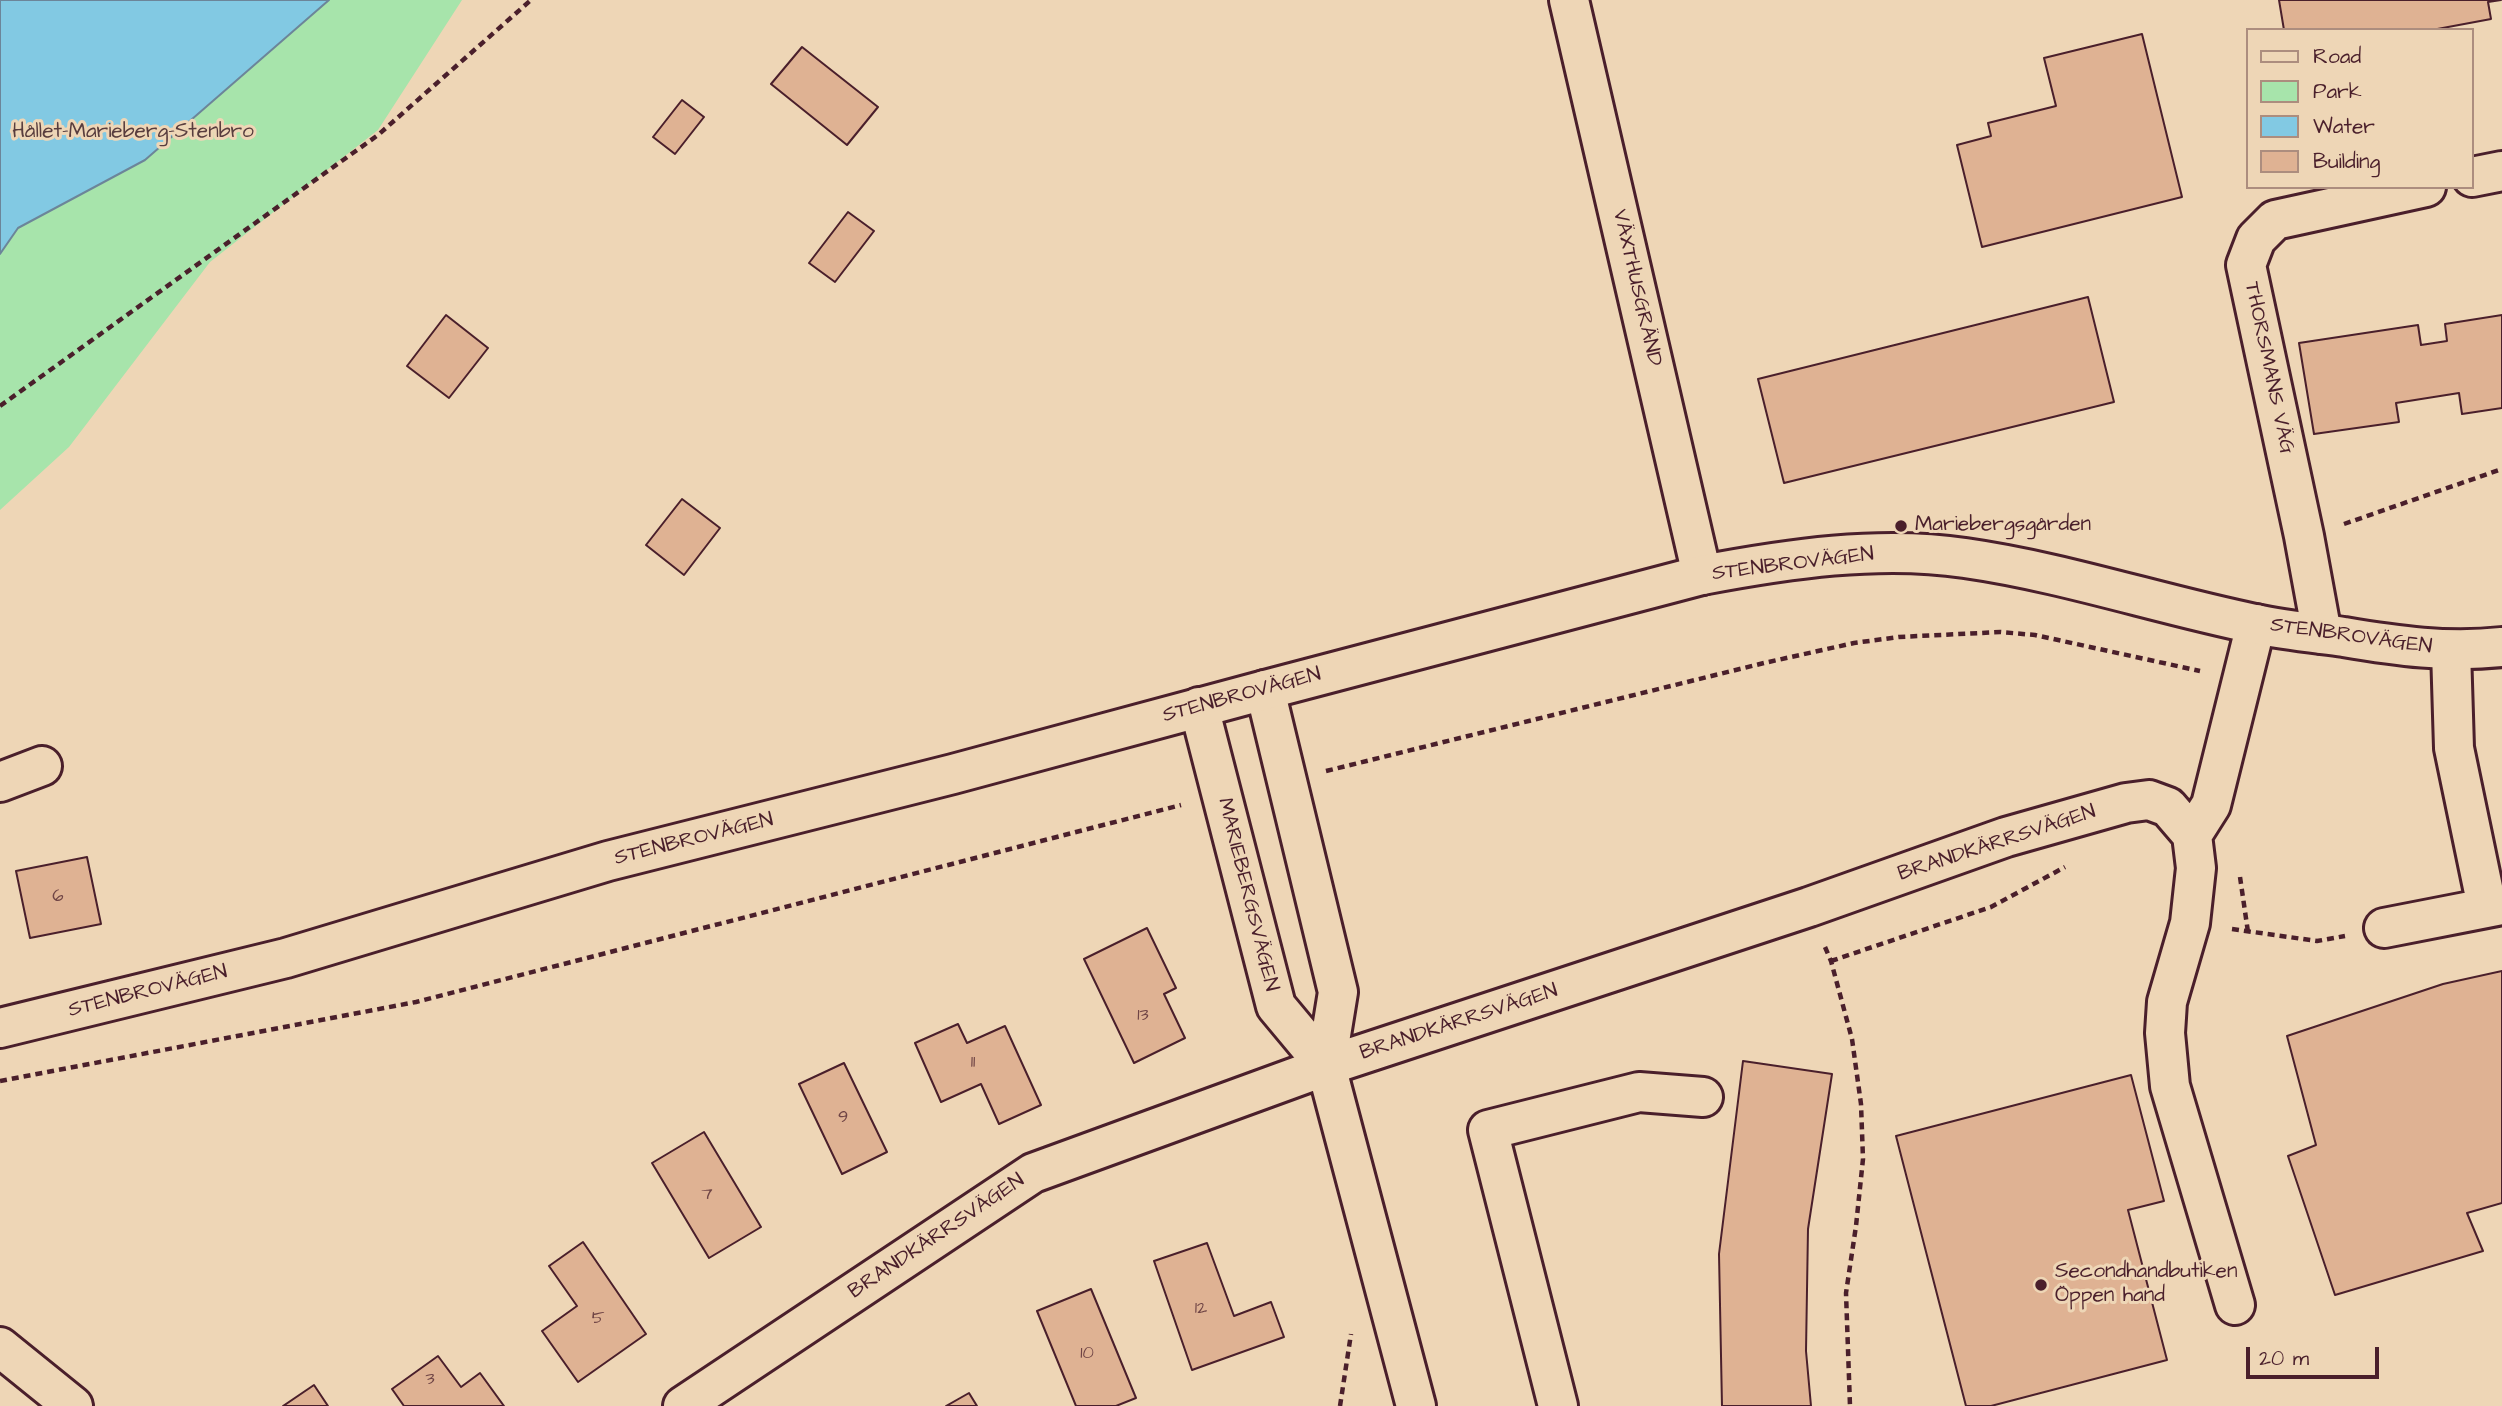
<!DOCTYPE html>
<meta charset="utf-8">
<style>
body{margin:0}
#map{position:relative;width:2502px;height:1406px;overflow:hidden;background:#eed6b6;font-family:"Architects Daughter",sans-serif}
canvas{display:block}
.legend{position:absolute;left:2246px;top:28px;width:228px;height:161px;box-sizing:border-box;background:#eed6b6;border:2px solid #ac8d7e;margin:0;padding:9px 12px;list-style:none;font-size:21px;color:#4a1f2b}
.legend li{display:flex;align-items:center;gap:14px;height:35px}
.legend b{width:35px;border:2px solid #ac8d7e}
.scale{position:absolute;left:2246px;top:1347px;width:133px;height:32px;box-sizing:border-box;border:4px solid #4a1f2b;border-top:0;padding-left:9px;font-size:21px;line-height:24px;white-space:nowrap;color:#4a1f2b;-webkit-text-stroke:5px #eed6b6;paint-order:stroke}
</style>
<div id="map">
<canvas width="2502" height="1406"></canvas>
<ul class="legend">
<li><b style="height:9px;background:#eed6b6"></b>Road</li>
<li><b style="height:19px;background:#a7e4ab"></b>Park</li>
<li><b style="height:19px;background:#82c9e3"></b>Water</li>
<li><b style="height:19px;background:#dfb293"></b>Building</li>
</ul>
<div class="scale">20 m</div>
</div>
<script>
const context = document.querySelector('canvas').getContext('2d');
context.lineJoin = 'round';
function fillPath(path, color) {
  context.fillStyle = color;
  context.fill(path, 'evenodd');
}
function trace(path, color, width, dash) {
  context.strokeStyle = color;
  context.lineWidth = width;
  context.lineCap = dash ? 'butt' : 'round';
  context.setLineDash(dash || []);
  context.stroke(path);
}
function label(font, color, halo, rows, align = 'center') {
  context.font = font + ' "Architects Daughter",sans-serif';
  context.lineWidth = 6;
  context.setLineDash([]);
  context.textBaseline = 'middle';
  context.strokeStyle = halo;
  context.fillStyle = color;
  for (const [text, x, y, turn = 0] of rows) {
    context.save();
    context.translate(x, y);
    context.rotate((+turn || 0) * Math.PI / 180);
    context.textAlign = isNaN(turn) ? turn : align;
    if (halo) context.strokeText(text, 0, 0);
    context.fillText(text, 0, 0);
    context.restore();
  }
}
fillPath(new Path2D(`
 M0 0H462L378 130 210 262 69 447 0 510Z`), '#a7e4ab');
const water = new Path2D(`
 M0 0H329L145 160 18 228 0 254Z`);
fillPath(water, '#82c9e3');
trace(water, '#6c8599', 2);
const building = new Path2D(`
 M2279 0H2501L2488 2 2491 19 2432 30H2284Z
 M2142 34 2182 197 1982 247 1957 145 1991 136 1988 123 2056 106 2044 58Z
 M802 47 878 107 847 145 771 84Z
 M682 100 704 117 675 154 653 137Z
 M848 212 874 231 835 282 809 263Z
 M2088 297 2114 402 1784 483 1758 379Z
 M446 315 488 348 449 398 407 366Z
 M2502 315V408L2462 414 2459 393 2396 403 2399 422 2314 434 2299 343 2418 325 2421 345 2447 341 2445 324Z
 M682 499 720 528 684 575 646 545Z
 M87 857 101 924 30 938 16 871Z
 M1147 928 1176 988 1164 994 1185 1038 1134 1063 1084 959Z
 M2502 971V1203L2467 1213 2483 1251 2335 1295 2288 1156 2316 1145 2287 1036 2443 984Z
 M958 1024 967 1043 1005 1026 1041 1105 999 1124 981 1084 941 1102 915 1043Z
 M1743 1061 1832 1074 1808 1229 1806 1351 1811 1406H1722L1719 1254Z
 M844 1063 887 1152 842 1174 799 1084Z
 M2131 1075 2164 1201 2128 1210 2167 1360 1991 1406H1966L1896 1136Z
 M704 1132 761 1227 709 1258 652 1163Z
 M583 1242 646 1334 578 1382 542 1331 577 1306 549 1266Z
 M1207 1243 1234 1316 1271 1302 1284 1337 1192 1370 1154 1261Z
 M1091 1289 1136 1398 1116 1406H1076L1037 1311Z
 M438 1356 461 1387 480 1373 504 1406H404L392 1389Z
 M314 1385 328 1406H283Z
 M969 1393 977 1406H946Z`);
fillPath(building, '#dfb293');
trace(building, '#4a1f2b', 2);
const street = new Path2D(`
 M1569 0 1702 575
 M2472 177 2502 171
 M2322 634 2304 536 2246 265 2256 239 2275 220 2426 187
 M2451 650 2454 748 2487 907
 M1265 690 1338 992 1326 1066 1416 1406
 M1199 707 1276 1006 1326 1066
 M0 782 42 766
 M2192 835 2211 805 2256 624
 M2384 928 2502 905
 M0 1347 73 1406
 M683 1406 1033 1173 1326 1066 1809 907 2006 837 2126 803 2149 800 2168 807 2192 835 2196 868 2190 923 2167 1002 2165 1033 2170 1086 2235 1305
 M1558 1406 1488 1130 1639 1092 1703 1097`);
const secondary = new Path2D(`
 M0 1028 286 958 608 861 953 774 1265 690 1702 575C1787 559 1879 545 1965 558 2063 572 2158 604 2255 624 2284 630 2314 633 2344 637 2397 646 2448 653 2502 647`);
trace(street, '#4a1f2b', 44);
trace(secondary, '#4a1f2b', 44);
trace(new Path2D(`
 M0 406 378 135 531 0
 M2344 524 2502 469
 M1326 771 1764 663 1854 643 1899 637 2000 632 2035 635 2200 671
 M2240 877 2248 932
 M2232 929 2317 941 2345 936
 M1825 947 1831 961 1852 1039 1861 1104 1863 1159 1856 1226 1846 1293 1850 1406
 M1831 961 1991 907 2065 867
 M0 1081 416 1002 1181 805
 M1340 1406 1351 1334`), '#4a1f2b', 4.5, [7, 5]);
trace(street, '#eed6b6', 38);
trace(secondary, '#eed6b6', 38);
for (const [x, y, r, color] of [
 [1901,526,7,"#4a1f2b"],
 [2041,1285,7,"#4a1f2b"]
]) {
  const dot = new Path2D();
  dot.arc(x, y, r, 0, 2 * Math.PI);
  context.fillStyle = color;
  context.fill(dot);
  trace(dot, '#eed6b6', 2.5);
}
label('18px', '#6f4445', null, [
 ["6",58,897],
 ["13",1143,1016],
 ["11",973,1063],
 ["9",843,1118],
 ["7",707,1195],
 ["12",1201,1309],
 ["5",598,1319],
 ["10",1087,1354],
 ["3",430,1380]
]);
label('21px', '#583d3e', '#eed6b6', [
 ["Hållet-Marieberg-Stenbro",133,133]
]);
label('21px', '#4a1f2b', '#eed6b6', [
 ["VÄXTHUSGRÄND",1636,288,77],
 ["THORSMANS VÄG",2268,368,78],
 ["STENBROVÄGEN",1793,565,-7],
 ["STENBROVÄGEN",2351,637,8],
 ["STENBROVÄGEN",1242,696,-15],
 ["STENBROVÄGEN",694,840,-14],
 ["BRANDKÄRRSVÄGEN",1997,844,-18],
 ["MARIEBERGSVÄGEN",1247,895,76],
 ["STENBROVÄGEN",148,992,-14],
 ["BRANDKÄRRSVÄGEN",1459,1023,-18],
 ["BRANDKÄRRSVÄGEN",937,1237,-34]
]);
label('21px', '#4a1f2b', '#eed6b6', [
 ["Mariebergsgården",1915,526],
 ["Secondhandbutiken",2055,1273],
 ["Öppen hand",2055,1297]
], 'left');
</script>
